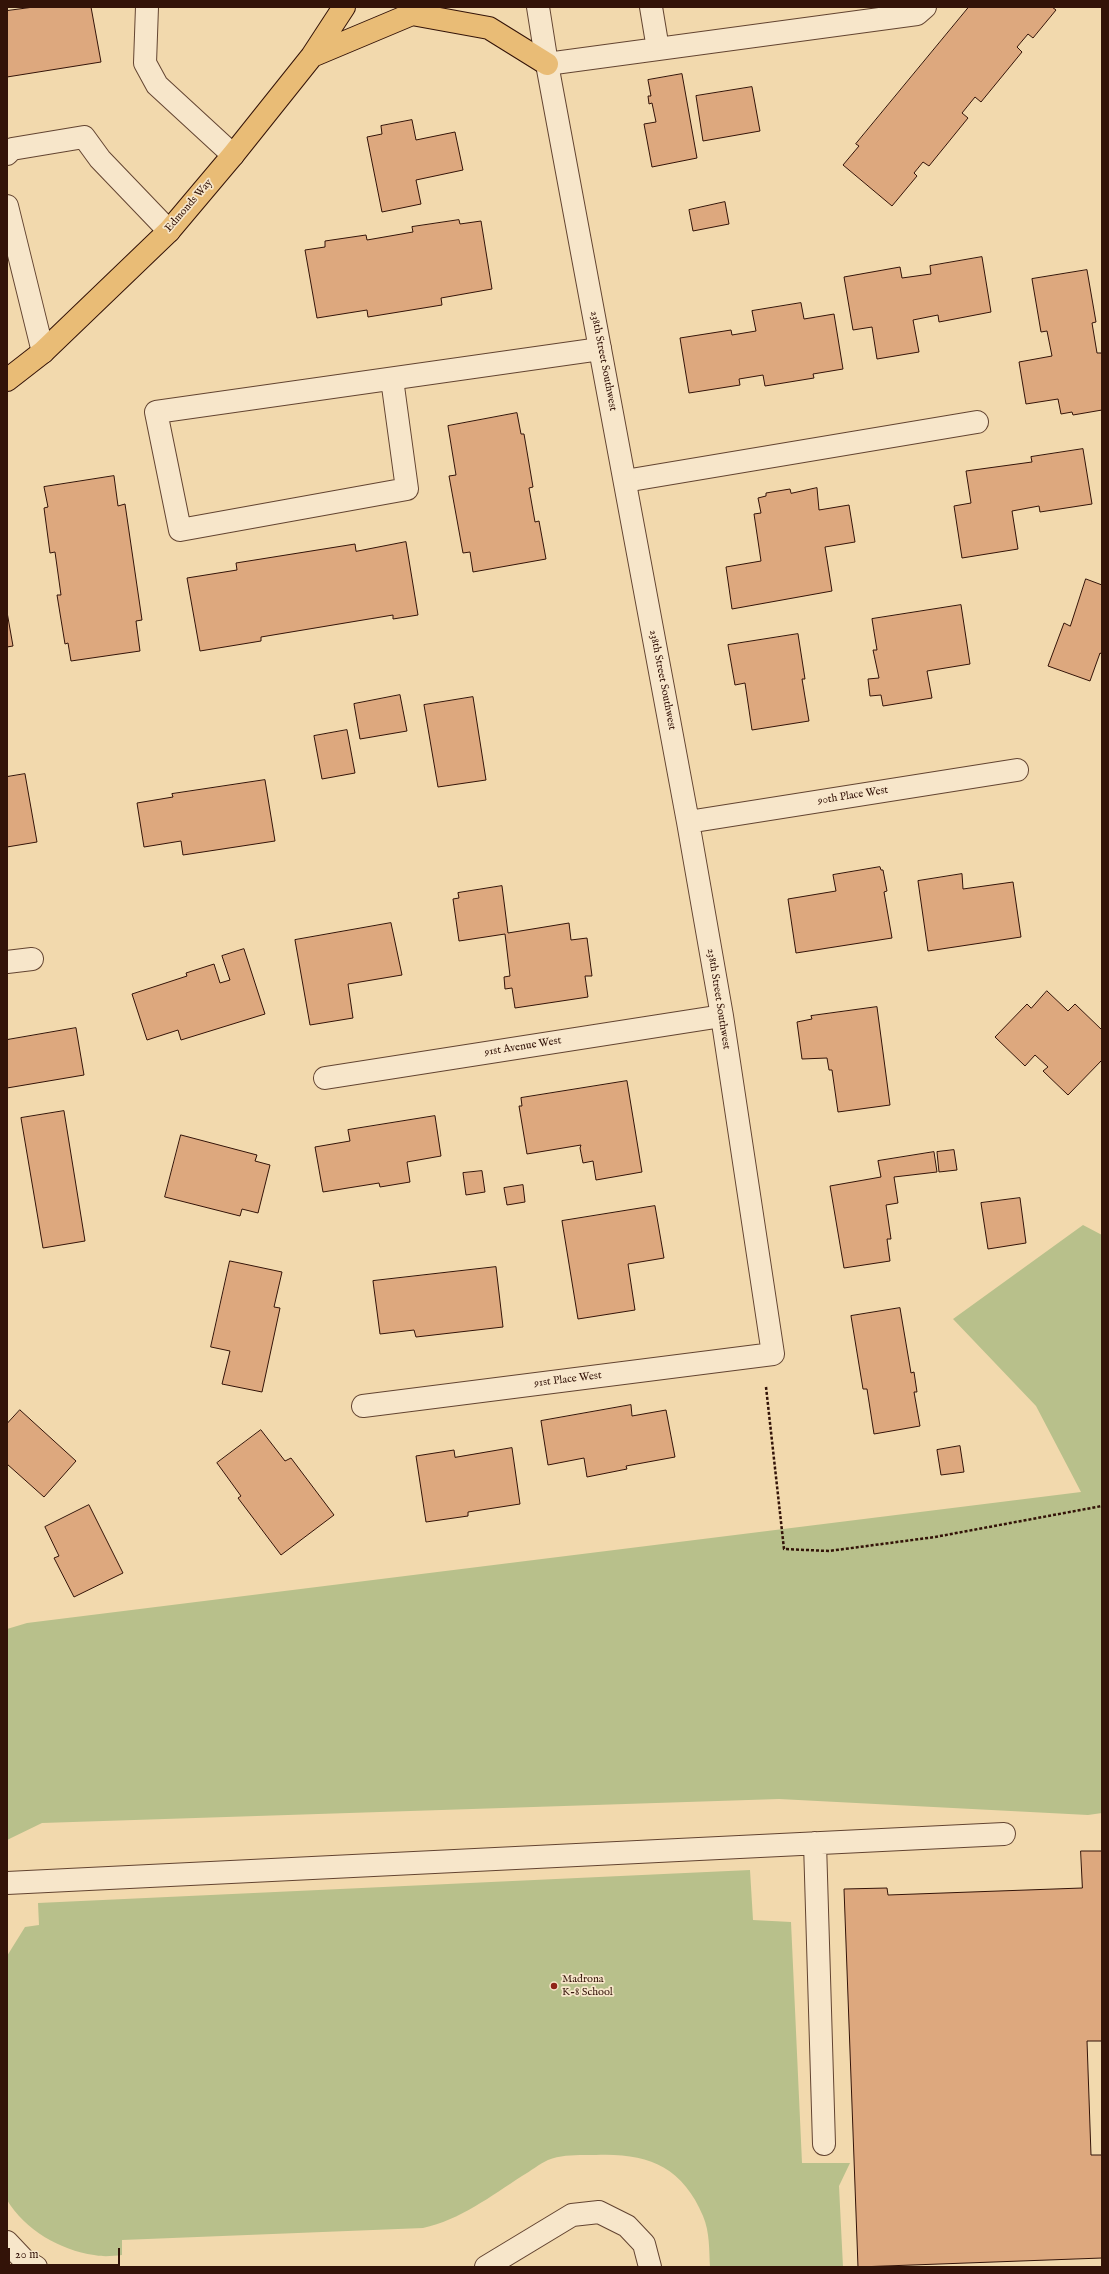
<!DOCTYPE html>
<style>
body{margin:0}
#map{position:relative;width:1109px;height:2274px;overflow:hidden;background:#f2d9ad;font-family:"IM FELL English",serif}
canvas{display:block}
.frame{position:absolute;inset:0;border:8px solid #331308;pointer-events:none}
.scale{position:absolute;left:8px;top:2248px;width:112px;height:18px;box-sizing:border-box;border:2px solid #331308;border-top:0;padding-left:5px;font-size:12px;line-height:14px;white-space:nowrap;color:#331308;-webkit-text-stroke:3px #f7e6ca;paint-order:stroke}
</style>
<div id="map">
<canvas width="1109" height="2274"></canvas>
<div class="frame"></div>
<div class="scale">20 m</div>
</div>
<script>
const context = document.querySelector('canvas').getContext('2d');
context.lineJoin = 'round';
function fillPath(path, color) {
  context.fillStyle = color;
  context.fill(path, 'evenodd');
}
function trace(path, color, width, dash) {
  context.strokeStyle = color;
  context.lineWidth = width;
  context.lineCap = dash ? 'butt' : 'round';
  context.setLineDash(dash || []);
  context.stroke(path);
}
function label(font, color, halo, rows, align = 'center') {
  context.font = font + ' "IM FELL English",serif';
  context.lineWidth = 3.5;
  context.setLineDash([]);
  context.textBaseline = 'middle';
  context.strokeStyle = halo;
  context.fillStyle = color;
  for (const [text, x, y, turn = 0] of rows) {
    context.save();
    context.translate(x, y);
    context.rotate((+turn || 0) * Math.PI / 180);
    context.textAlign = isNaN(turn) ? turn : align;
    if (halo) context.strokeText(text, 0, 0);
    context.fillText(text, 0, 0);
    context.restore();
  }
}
fillPath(new Path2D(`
 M1083 1225 1102 1235V1813L1088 1815 779 1799 42 1823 7 1840V1629L27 1623 1081 1492 1036 1406 953 1319Z
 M750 1870 753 1920 791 1922 802 2163H850L839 2186 843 2267H710C709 2251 710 2232 703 2216 682 2166 647 2153 596 2155 581 2155 563 2154 548 2160 539 2164 531 2171 522 2176 491 2196 460 2220 423 2228L122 2240V2255C113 2256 103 2257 94 2255 60 2250 25 2230 7 2200V1956L25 1927 39 1925 38 1903Z`), '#b8c08b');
const building = new Path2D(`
 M34 7H91L101 62 7 77V11Z
 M969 7H1052L1056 10 1033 38 1028 34 1017 47 1022 52 981 102 975 97 962 113 968 118 929 166 923 162 914 173 917 176 892 206 843 165 859 146 856 144Z
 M682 74 697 158 652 167 644 124 656 122 652 103 649 104 648 96H651L648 80Z
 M752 87 760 131 703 141 696 96Z
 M412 120 416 140 455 132 463 170 416 180 421 204 382 212 367 137 382 134 381 126Z
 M725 202 729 224 693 231 689 210Z
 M459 220 460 224 481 221 492 289 441 298 442 305 368 317 367 310 317 318 305 250 325 247V241L366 235 367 240 413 232 412 227Z
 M982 257 991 312 939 322 938 315 913 320 919 352 877 359 872 327 853 330 844 277 900 267 902 278 931 274 930 266Z
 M1087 270 1096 322 1092 323 1097 353H1102V410L1073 415 1072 412 1061 414 1058 399 1026 404 1019 362 1052 356 1047 331 1041 332 1032 279Z
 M801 303 804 319 834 314 843 369 813 374 814 378 765 386 763 375 739 379 740 385 689 393 680 338 731 330 732 335 756 331 752 311Z
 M517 413 521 434H524L533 487 529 488 535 522 539 521 546 559 473 572 470 552 463 553 449 476 456 475 448 426Z
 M1083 449 1092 504 1040 512 1039 506 1012 511 1018 549 962 558 954 506 971 503 966 471 1032 462 1031 457Z
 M114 476 118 506 125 504 142 620 136 621 140 651 71 661 68 643 65 644 57 595H61L55 552 50 553 44 508 48 507 44 487Z
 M817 488 819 510 849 505 855 542 825 547 832 591 732 609 726 567 761 561 754 514 761 513 758 498 766 496V493L790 489 791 493Z
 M406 542 418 615 393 619V615L261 637V641L200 651 187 578 237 570 236 563 355 544 356 551Z
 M1086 579 1102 585V654L1100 653 1090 681 1048 666 1064 623 1070 626Z
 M961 605 970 664 927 671 932 698 883 706 881 695 870 696 868 679 879 678 873 650H877L872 619Z
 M7 612 13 646 7 647Z
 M798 634 805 679H802L809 721 752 730 745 683 735 685 728 645Z
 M400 695 407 731 360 739 354 704Z
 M473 697 486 780 438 787 424 705Z
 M347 730 355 773 322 779 314 736Z
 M25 774 37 842 7 847V777Z
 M265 780 275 841 183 855 181 841 144 847 137 803 173 797 172 794Z
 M880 867 881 870H883L887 891 884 892 892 938 796 953 788 899 836 891 833 875Z
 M962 874 963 889 1013 882 1021 937 928 951 918 881Z
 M502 886 508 933 569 923 571 940 587 938 592 976H585L588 997 515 1008 512 988 505 989 504 977 510 976 505 934 459 941 453 899 459 898 458 893Z
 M391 923 402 975 348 984 353 1018 310 1025 295 940Z
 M244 949 265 1014 181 1040 178 1030 147 1040 132 994 187 976 186 973 214 964 220 983 230 980 222 956Z
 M1047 991 1068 1011 1075 1004 1102 1030V1060L1068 1095 1043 1071 1048 1067 1035 1055 1025 1066 995 1037 1027 1004 1031 1008Z
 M877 1007 890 1105 838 1112 832 1070H829L827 1058 802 1059 797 1022 812 1019 811 1016Z
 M76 1028 84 1075 7 1088V1040Z
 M627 1081 642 1172 596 1180 593 1161 583 1163 580 1148 581 1145 527 1154 519 1106H522L521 1098Z
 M64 1111 85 1241 43 1248 21 1118Z
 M435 1116 441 1156 407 1162 410 1182 380 1187 379 1183 323 1192 315 1147 350 1141 348 1130Z
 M181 1135 257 1155 255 1161 270 1165 258 1213 242 1209 240 1216 165 1197Z
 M954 1150 957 1170 939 1172 937 1152Z
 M934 1152 937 1172 894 1177 898 1203 886 1205 891 1239H887L890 1261 844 1268 830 1186 881 1177 878 1161Z
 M482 1171 485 1192 466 1195 463 1173Z
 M523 1185 525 1202 507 1205 504 1188Z
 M1020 1198 1026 1243 988 1249 981 1203Z
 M655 1206 664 1258 628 1264 635 1310 578 1319 562 1221Z
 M230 1261 282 1272 274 1307 280 1308 262 1392 222 1384 230 1351 211 1347Z
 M496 1267 503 1327 416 1337 414 1330 380 1334 373 1281Z
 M900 1308 911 1373 914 1372 917 1392H914L920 1426 874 1434 867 1389H863L851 1316Z
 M631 1405 632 1416 666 1410 675 1457 626 1466 627 1469 587 1477 584 1458 548 1465 541 1421Z
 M20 1410 76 1461 44 1497 7 1464V1424Z
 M261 1430 285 1461 291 1458 334 1515 281 1555 238 1498 241 1496 217 1463Z
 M960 1446 964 1472 941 1475 937 1450Z
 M512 1448 520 1504 468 1512V1516L426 1522 416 1456 454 1450 455 1457Z
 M89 1505 123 1573 74 1597 54 1558 59 1556 45 1527Z
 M1081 1851H1102V2041H1087L1091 2155H1102V2258L858 2267 844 1889 887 1888 888 1895 1082 1888Z`);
fillPath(building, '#dda87e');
trace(building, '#331308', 1);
const lane = new Path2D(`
 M147 7 145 63 157 85 233 155
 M651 7 658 49
 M547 64 917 14 925 7
 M7 154 12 149 84 137 100 159 169 231
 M7 206 43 352
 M392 379 407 489 180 530 156 412 600 349
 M625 481 977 422
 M7 962 32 959
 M815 1843 824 2144
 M7 1883 1004 1834
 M7 2242 24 2260 36 2267
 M486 2267 572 2215 599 2212 627 2226 644 2244 650 2267`);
const street = new Path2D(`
 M688 822 1017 770
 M325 1078 722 1016
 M363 1406 773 1354 722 1016 688 822 547 64 538 7`);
const primary = new Path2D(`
 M312 56 412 14 489 28 547 64
 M7 380 43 352 169 231 233 155 312 56 344 7`);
trace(lane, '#634431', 24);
trace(street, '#634431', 24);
trace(primary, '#331308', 24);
trace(new Path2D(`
 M766 1387 784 1549 829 1551 935 1537 1102 1506`), '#331308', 2.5, [3, 2]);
trace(lane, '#f7e6ca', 22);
trace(street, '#f7e6ca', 22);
trace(primary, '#e9bc76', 22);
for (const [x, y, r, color] of [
 [554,1986,4,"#8f2418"]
]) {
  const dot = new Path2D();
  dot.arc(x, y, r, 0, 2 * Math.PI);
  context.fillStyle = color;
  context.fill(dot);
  trace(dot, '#f7e6ca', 1.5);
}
label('11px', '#331308', '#f7e6ca', [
 ["Edmonds Way",189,206,-49],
 ["238th Street Southwest",603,361,79],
 ["238th Street Southwest",662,680,79],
 ["90th Place West",853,796,-9],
 ["238th Street Southwest",718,999,81],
 ["91st Avenue West",523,1047,-9],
 ["91st Place West",568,1380,-7]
]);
label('11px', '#331308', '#f7e6ca', [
 ["Madrona",562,1980],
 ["K-8 School",562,1993]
], 'left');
</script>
